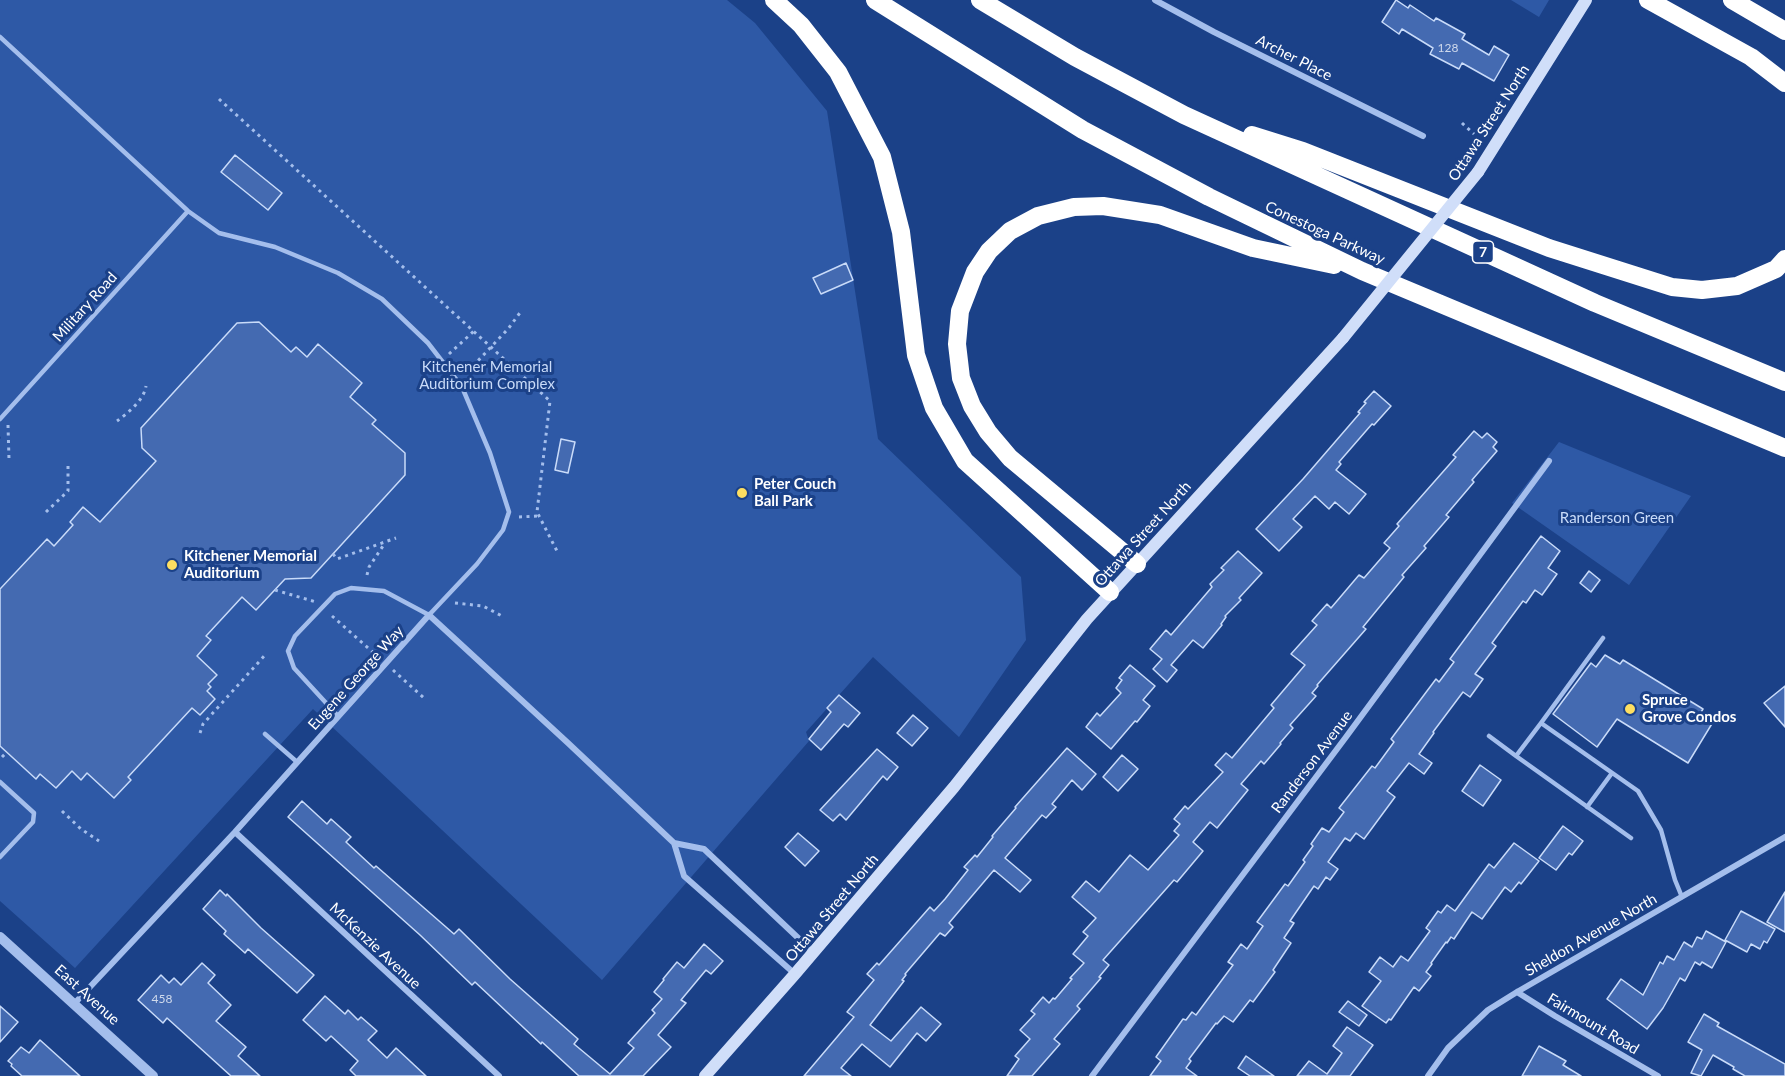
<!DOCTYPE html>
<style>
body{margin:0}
canvas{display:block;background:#1b4188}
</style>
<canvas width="1785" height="1076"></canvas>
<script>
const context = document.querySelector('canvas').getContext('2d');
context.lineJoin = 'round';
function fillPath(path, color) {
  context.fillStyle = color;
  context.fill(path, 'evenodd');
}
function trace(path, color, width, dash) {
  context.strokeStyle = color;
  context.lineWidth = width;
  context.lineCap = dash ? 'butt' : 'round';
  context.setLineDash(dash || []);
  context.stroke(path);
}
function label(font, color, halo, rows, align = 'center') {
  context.font = font + ' Lato,sans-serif';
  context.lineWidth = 6;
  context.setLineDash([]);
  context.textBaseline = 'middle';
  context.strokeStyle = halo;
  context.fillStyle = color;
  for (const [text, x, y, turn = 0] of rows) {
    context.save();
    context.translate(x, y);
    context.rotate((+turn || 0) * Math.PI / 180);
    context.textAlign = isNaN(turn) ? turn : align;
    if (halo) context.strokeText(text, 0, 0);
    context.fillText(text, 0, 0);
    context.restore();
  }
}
fillPath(new Path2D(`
 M0 0H727L755 23 827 111 878 439 1021 577 1026 640 959 737 873 657 806 732 809 741 602 980 313 709 75 968 0 901V439L1 438 0 436Z
 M1511 0H1549L1539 17Z
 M1559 442 1691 496 1629 585 1512 503Z`), '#2e59a6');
const building = new Path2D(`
 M1396 0 1408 8 1410 5 1434 21 1436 18 1465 34 1462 39 1489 55 1494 46 1509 55 1494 81 1462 63 1459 69 1430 54 1433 48 1402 29 1399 34 1382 22Z
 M235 155 282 193 268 210 221 172Z
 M846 263 853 280 821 294 813 278Z
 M259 322 291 352 296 347 307 357 318 344 362 383 350 397 376 420 372 424 405 453V475L311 578 285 579 256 610 242 597 206 636 211 640 197 656 217 675 208 684 211 687 207 691 215 699 200 715 192 708 128 777 131 780 114 798 87 773 81 780 72 771 56 788 40 774 36 779 0 746V589L47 539 54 546 73 525 70 522 83 507 100 522 156 461 142 448 141 428 237 323Z
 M1374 391 1391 406 1374 425 1372 424 1339 462 1341 464 1336 470 1366 494 1349 514 1335 502 1329 509 1315 496 1293 519 1302 527 1279 551 1256 529 1303 479 1360 413 1358 412 1366 403 1364 402Z
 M1474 431 1482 438 1487 433 1497 442 1493 447 1497 451 1472 480 1474 482 1446 515 1449 517 1424 546 1426 548 1402 575 1404 577 1363 627 1366 629 1317 685 1318 686 1312 693 1316 696 1290 725 1293 728 1280 743 1281 744 1264 764 1261 761 1241 784 1248 790 1217 828 1210 822 1193 842 1203 851 1177 882 1174 880 1103 960 1109 965 1099 977 1101 978 1077 1006 1080 1009 1054 1039 1060 1044 1032 1076H1007L1019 1059 1015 1056 1030 1039 1020 1030 1035 1014 1031 1011 1043 997 1049 1003 1053 998 1055 999 1072 979 1070 978 1084 963 1073 954 1088 936 1083 932 1096 918 1072 897 1086 881 1099 892 1130 855 1148 870 1179 835 1174 831 1180 824 1174 819 1185 806 1188 809 1223 772 1215 765 1226 753 1232 758 1274 708 1271 705 1305 665 1291 654 1317 625 1312 621 1327 604 1331 608 1359 575 1364 578 1390 548 1384 543 1399 526 1397 524 1456 457 1453 455Z
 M561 439 575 442 568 473 555 470Z
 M1541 536 1560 551 1548 568 1557 574 1542 595 1535 590 1526 603 1523 601 1492 643 1496 646 1475 674 1483 679 1470 697 1463 692 1433 732 1434 733 1419 754 1432 763 1424 774 1409 763 1387 791 1395 797 1364 839 1356 833 1350 841 1345 838 1328 862 1338 869 1330 880 1326 877 1318 889 1314 886 1290 921 1294 923 1284 938 1291 943 1273 970 1275 972 1253 1002 1250 1000 1233 1022 1224 1016 1217 1024 1216 1023 1189 1059 1191 1061 1186 1068 1197 1076H1150L1161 1061 1156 1057 1183 1019 1186 1020 1192 1012 1196 1015 1233 965 1228 962 1241 944 1247 949 1263 926 1257 922 1285 884 1288 886 1305 862 1303 860 1313 846 1311 844 1322 828 1329 832 1344 812 1339 808 1372 766 1375 768 1394 742 1391 739 1436 679 1439 682 1454 662 1450 659Z
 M1238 551 1262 573 1239 598 1241 600 1225 616 1226 617 1221 624 1222 625 1203 648 1193 640 1171 665 1177 670 1167 682 1153 669 1162 659 1150 649 1166 630 1171 635 1212 587 1210 584 1224 570 1221 568Z
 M1589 571 1600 580 1591 592 1580 583Z
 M1605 655 1620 664 1623 660 1667 687 1703 709 1700 714 1713 722 1688 763 1617 719 1597 747 1553 714 1591 663 1596 667Z
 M1130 665 1155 686 1143 700 1150 706 1137 722 1135 721 1111 749 1086 727 1097 713 1100 716 1121 693 1116 688 1122 680 1119 678Z
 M1785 686V727L1764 703Z
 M839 695 860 713 848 727 844 724 821 750 809 739 831 712 827 708Z
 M913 715 928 728 912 746 897 733Z
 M1067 748 1096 774 1082 790 1072 780 1052 804 1056 807 1046 818 1042 815 1005 858 1031 880 1020 892 994 870 949 923 953 927 945 936 940 933 905 974 906 975 902 980 904 981 870 1025 891 1041 921 1007 941 1024 926 1041 917 1033 890 1067 862 1044 841 1068 851 1076H804L854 1017 847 1012 874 980 867 974 877 963 879 965 930 907 934 911 945 899 968 870 964 867 975 855 977 857 993 837 992 836 1016 808 1015 807Z
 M877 749 898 767 887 780 883 776 846 820 840 814 833 821 820 810Z
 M1122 755 1138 769 1118 791 1103 777Z
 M1480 765 1501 780 1483 806 1462 791Z
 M302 801 327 824 331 819 351 837 346 842 374 868 376 866 454 934 459 929 510 979 578 1039 574 1044 610 1074 634 1048 628 1043 655 1013 652 1010 662 999 654 992 664 980 663 979 677 962 684 968 704 944 723 961 711 974 706 970 681 1000 686 1003 658 1035 671 1047 643 1076H579L542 1042 541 1044 475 982 472 985 420 935 288 817Z
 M1563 826 1583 841 1572 855 1569 853 1556 870 1539 858Z
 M798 833 819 851 805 866 785 847Z
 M1514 843 1539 861 1521 884 1519 882 1511 892 1505 887 1482 919 1472 912 1454 939 1451 937 1447 943 1446 942 1431 963 1432 964 1426 972 1431 976 1419 991 1414 987 1391 1020 1389 1019 1386 1023 1362 1006 1381 981 1369 972 1380 957 1393 967 1401 956 1408 961 1430 931 1426 928 1438 911 1441 913 1447 905 1455 911 1489 864 1494 868Z
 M220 890 226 896 227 894 261 928 314 975 297 993 248 949 245 953 224 934 226 931 203 909Z
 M1785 892V932L1767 922Z
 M1741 911 1775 929 1767 943 1764 941 1760 949 1751 944 1747 952 1725 940Z
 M1706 931 1726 942 1712 968 1702 962 1700 965 1695 962 1685 981 1680 978 1663 1008 1647 1029 1607 999 1621 979 1643 995 1660 962 1663 964 1667 956 1674 960 1684 942 1692 947 1697 937 1702 939Z
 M202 963 215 975 208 983 231 1005 216 1021 246 1047 238 1056 260 1076H231L167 1018 163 1023 138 1000 161 975 169 983 174 978 181 985Z
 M325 996 345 1014 348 1010 358 1020 361 1017 377 1031 368 1040 387 1058 396 1048 426 1076H356L350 1070 358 1061 331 1036 326 1041 303 1020Z
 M1348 1001 1367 1015 1359 1026 1339 1012Z
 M0 1006 18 1022 0 1042Z
 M1704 1014 1719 1023 1717 1026 1785 1064V1076H1745L1733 1069 1734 1067 1713 1055 1701 1076 1691 1073 1702 1050 1688 1042Z
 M1347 1027 1373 1045 1350 1076H1297L1309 1061 1327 1074 1342 1053 1333 1046Z
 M40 1040 80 1076H22L11 1066 12 1064 8 1061 21 1047 29 1053Z
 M1539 1046 1566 1061 1563 1065 1581 1076H1522Z
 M1246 1056 1274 1076H1250L1238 1068Z`);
fillPath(building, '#446ab1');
trace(building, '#c9dbf9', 1.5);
trace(new Path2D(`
 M219 99 550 401 537 512 558 553
 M1462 123 1474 134
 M449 354 474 331
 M473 366 508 329 522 310
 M117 421C128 413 144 400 146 386
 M8 425 9 459
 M46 512 68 491V462
 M519 517 539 516
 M333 554 337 559 396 538
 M367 575 369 567 385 543
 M275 590 316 602
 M455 603 483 606 502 616
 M332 616 375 654
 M393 670 425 699
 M200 733 203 724 266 654
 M2 757 7 752
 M62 811 81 829 99 841`), '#a4beec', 3, [3, 4.5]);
trace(new Path2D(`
 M0 37 188 211 219 233 275 247 338 273 382 299 428 343 462 387 490 453 509 512 503 530 477 564 429 615 384 591 351 588 335 594 295 636 288 651 294 668 338 716
 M0 419 188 211
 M1541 723 1603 638
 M265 734 297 762
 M1489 736 1516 756
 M0 782 34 813 33 822 0 857
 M1587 807 1612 773
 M1631 838 1516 756 1541 723 1638 791 1661 830 1675 880 1682 897`), '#a4beec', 4.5);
trace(new Path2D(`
 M1155 0 1214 32 1423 136
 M235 832 499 1076
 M674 843 704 849 813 952
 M1517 992 1555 1016 1658 1076
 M74 1004 235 832 429 615 568 743 674 843 684 876 795 974
 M1092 1076 1346 737 1549 461
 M1428 1076 1448 1048 1488 1010 1517 992 1785 837`), '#a4beec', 6);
trace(new Path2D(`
 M0 937 153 1076`), '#a4beec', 10);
trace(new Path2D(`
 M1478 172 1586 0
 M705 1076 795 974 954 787 1087 619 1343 338`), '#d0def9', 12);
trace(new Path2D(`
 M774 0 801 25 838 72 882 157 901 232 916 355 934 408 965 461 1110 592
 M875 0 1083 130 1209 197 1362 271 1785 448
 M980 0 1075 57 1184 115 1595 303 1785 382
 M1648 0 1751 57 1785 83
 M1732 0 1785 31
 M1252 135 1303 151 1549 248 1672 287 1702 290 1737 286 1776 269 1785 259
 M1137 564 1010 458 988 432 972 406 961 378 957 344 960 311 975 272 989 251 1010 231 1038 216 1074 207 1103 206 1160 215 1253 248 1334 265`), '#fff', 18);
trace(new Path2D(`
 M1343 338 1478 172`), '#d0def9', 12);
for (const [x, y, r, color] of [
 [742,493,6,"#fdde61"],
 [172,565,6,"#fdde61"],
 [1630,709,6,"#fdde61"]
]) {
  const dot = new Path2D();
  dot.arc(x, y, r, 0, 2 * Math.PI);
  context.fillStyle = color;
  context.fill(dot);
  trace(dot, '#1b4188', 2);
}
label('12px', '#d0daec', null, [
 ["128",1448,48],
 ["458",162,999]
]);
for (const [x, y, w] of [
 [1483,252,21]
]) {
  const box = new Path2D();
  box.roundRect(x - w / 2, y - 11, w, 22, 4.5);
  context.fillStyle = '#1b4188';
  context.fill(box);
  trace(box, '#fff', 1.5);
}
label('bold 14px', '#fff', null, [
 ["7",1483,252]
]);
label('15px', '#fff', '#1b4188', [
 ["Archer Place",1294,58,27],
 ["Ottawa Street North",1489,123,-57],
 ["Conestoga Parkway",1325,233,25],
 ["Military Road",85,307,-48],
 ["Ottawa Street North",1143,534,-48],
 ["Eugene George Way",356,678,-48],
 ["Randerson Avenue",1312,762,-53],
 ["Ottawa Street North",832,908,-50],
 ["Sheldon Avenue North",1591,935,-30],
 ["McKenzie Avenue",375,946,43],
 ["East Avenue",87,995,42],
 ["Fairmount Road",1593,1024,31]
]);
label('15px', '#c9dbf9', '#1b4188', [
 ["Kitchener Memorial",487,367],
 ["Auditorium Complex",487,384],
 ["Randerson Green",1617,518]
]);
label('bold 15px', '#fff', '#1b4188', [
 ["Peter Couch",754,484],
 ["Ball Park",754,501],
 ["Kitchener Memorial",184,556],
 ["Auditorium",184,573],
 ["Spruce",1642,700],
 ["Grove Condos",1642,717]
], 'left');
</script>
